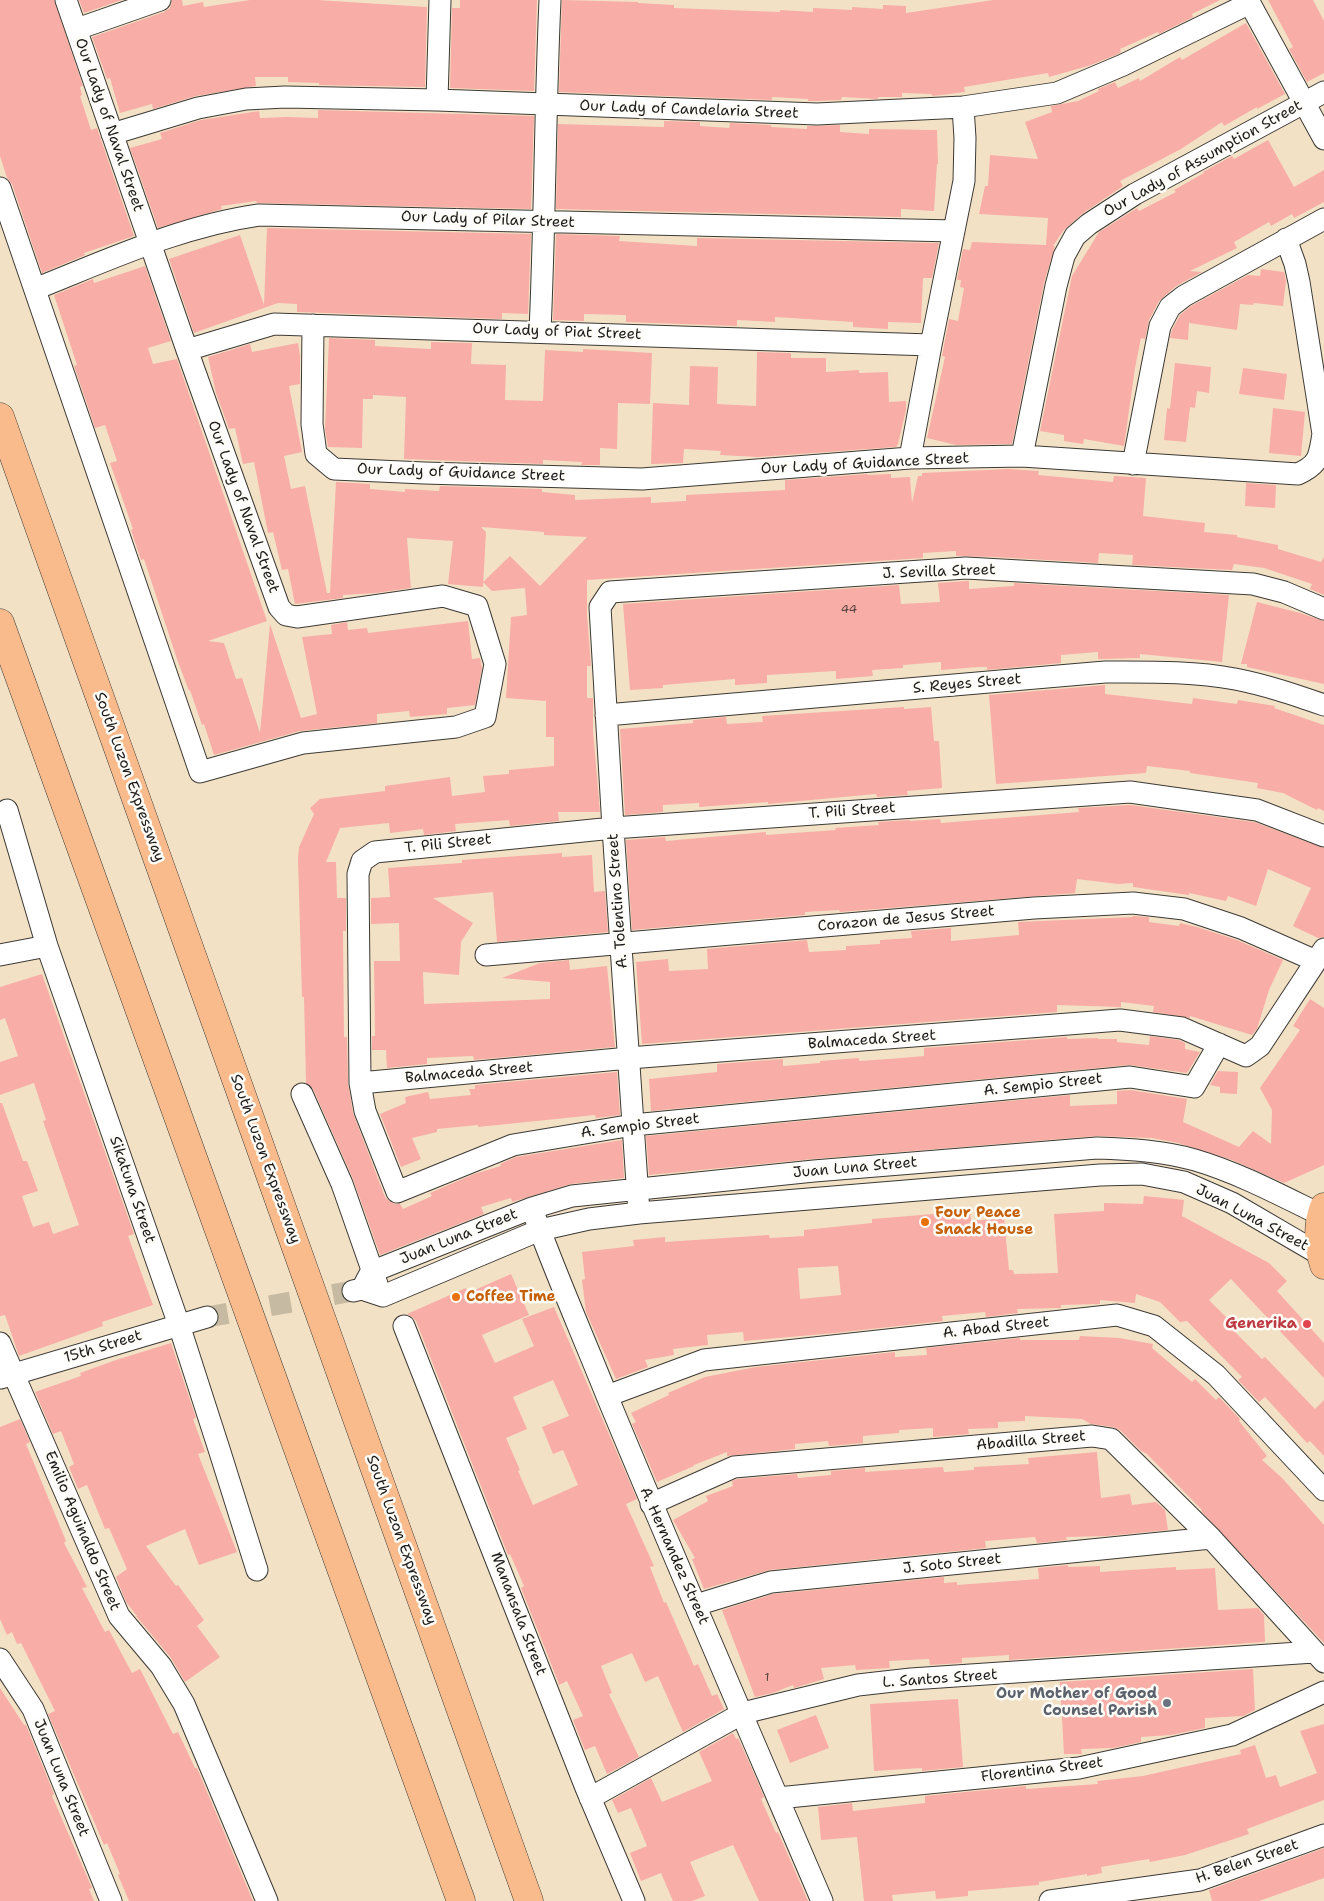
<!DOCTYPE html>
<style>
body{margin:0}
canvas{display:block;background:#f2e1c5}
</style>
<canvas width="1324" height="1901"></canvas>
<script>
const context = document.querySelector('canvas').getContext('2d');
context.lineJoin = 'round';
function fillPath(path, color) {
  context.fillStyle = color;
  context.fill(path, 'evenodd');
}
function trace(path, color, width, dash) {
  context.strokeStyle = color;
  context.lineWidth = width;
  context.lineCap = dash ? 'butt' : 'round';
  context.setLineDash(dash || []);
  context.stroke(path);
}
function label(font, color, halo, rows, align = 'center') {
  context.font = font + ' "Shantell Sans",sans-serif';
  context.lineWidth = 5;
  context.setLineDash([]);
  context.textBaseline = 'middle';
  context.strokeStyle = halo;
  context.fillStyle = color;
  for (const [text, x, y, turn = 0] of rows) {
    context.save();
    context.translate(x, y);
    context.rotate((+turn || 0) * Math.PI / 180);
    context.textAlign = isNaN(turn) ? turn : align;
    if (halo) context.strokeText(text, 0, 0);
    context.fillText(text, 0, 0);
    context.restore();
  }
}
fillPath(new Path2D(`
 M0 0H54L83 86 80 87 82 95 80 96 91 130 97 128 134 236 84 253 85 255 42 273 12 184 7 178 0 156Z
 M79 0H122L84 13Z
 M172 0H182L183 6 203 2 204 7 250 0H317L427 7 425 87 319 85V83L288 82V77H255L256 86 196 96 153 109 152 104 120 113 110 78 107 79 92 37 164 12 170 8Z
 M460 0H537L534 91 450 88 452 8H460Z
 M562 0 638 2V3L674 5V8L780 12V10L813 12V8L852 10V7L883 9V5L906 6V13L993 0H1220L1192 14 1193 17 1159 34 1158 32 1120 49 1121 52 1118 54 1088 66 1049 77 1048 73 964 87 965 92 933 96 931 94 902 93V97H879L877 99 842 97 841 100 817 101H808V99L772 97V100L559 92Z
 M1268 0H1313L1324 21V73L1307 82 1289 49 1293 47Z
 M1246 23 1285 94 1257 109V107L1224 126 1222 122 1181 149 1120 181 1123 186 1082 214 1063 231 1053 246H1055L1044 283 1012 444 956 445 927 438 945 357 942 356 949 319 958 321 964 288 960 287 961 280H957L963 249 970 250 972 242 1046 245 1048 218 979 214 985 186H988L990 155 1038 159 1025 122 1052 112 1051 106 1078 101 1099 91 1098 89 1115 82 1118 88 1139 78 1140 81 1180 57 1182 60Z
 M318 110 534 116 531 209 257 203 256 201 221 206 222 209 158 228 130 148 162 139 160 133 201 120 259 111 260 118 287 117 318 118Z
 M664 121 700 122V126L729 128 730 123 771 125V127L807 129V126L840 125V132L869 134V129L937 130 938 164H937L934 211 901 209V217L556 209 558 124 664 127Z
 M1268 140 1294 187 1324 170V202L1294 218 1292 214 1271 226 1269 222 1234 242 1237 248 1190 271 1202 272 1176 286 1159 301 1149 320 1145 339 1141 338 1135 368 1124 446 1084 439 1083 444 1064 441V435L1040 431 1072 276 1099 232 1137 208 1139 211 1176 192 1174 190 1204 173 1203 172 1232 156 1234 159Z
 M267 228 531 234 528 314 502 313V319L297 312V304L278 303 194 333 169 259 240 235 264 305Z
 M556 234 620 236 619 241 697 246V238L939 243 932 278H923L921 323 888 322V329L853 327V322L775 317V322L737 320V326L626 322V315L584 314V321L553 320Z
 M145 266 171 341 148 348 153 364 177 359 267 621 208 641 224 643 236 679 242 678 260 733 270 624 301 718 317 714 302 637 332 634 331 625 347 622 348 630 367 628 368 633 468 621 472 659 480 658 482 668 475 705 447 708V714L410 717 409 711 377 714V723L300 731 214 755 204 724 202 725 190 690 189 691 177 659 144 559 141 560 131 530 133 529 110 463 117 461 105 425 95 428 74 366 77 365 54 295 93 279 94 283Z
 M1261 269 1284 272 1286 281 1283 306 1254 303 1253 305 1240 304 1237 330 1189 323 1188 340 1170 338 1172 330 1180 315 1191 306 1248 275 1260 276Z
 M329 338 375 340V346L431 349V342L472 343 471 364 506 365 505 400 543 401 545 350 583 352V349L652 353 650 404 618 403 617 449 600 448V465H581L582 462 543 460V464L404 459 406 397 373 395V399H363L362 448 328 447 325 429Z
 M298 343 300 355V384L289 386 302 452 284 456 291 489 305 486 327 593H330L336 482 370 484V489L405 492V489L439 491 440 486 542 489V492L575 495V500L651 497V503L686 501V495L785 490V480L868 474 867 475 891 474V478L910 477 912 503 918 476H922V473L1008 469 1039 471 1038 475 1113 482 1114 476 1146 478 1143 516 1205 523 1204 532 1237 535V537L1278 545V549L1321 562 1324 557V595L1310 589 1312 584 1264 568 1234 564 1232 570 1132 565 1133 555 1099 553 1098 563 994 557 956 556V551L923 553V558L587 580V614L591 666H587V698H593V731L600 812H558L559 821 510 826 509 820 455 824 456 831 424 835 423 829 390 833 389 823 340 828 326 862H336L337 898H346V931H343L344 1037H347L348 1083 353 1113 385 1197 389 1201 395 1204H400L403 1209 432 1196 430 1193 474 1174 501 1166 500 1164 516 1157 622 1140 624 1178 571 1184 512 1202 511 1198 481 1207 484 1214 380 1255 353 1179 313 1089 306 1083 304 997H302L298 859 299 847 314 814 310 808 320 799 385 791V786L450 777 452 796 485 792 483 776 509 774V770L554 766V737H546V701L506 698 511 617 527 615 525 588 492 591 483 582 510 556 540 586 587 537 544 535V532L481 527 486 532 483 587 448 584 453 541 407 538 411 588 376 593 343 595V598L295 604 288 569 282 570 273 532 268 533 254 462 243 464 235 428 229 429 216 393 208 357 250 344 252 352Z
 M757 352 791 353V358H826V372L859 370V373L888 372 889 402 906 401V410L898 444 896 447 758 457 720 455 721 451 684 449 683 463 651 464 653 403 689 405 690 366 718 367 717 404 756 406Z
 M1175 363 1211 367 1209 393 1197 391 1195 408 1190 407 1186 442 1164 440 1167 408 1170 409Z
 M1243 368 1287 374 1284 400 1239 394Z
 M1273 408 1305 412 1301 456 1269 453Z
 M1246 483 1276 485 1275 508 1245 506Z
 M967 581H969V589L1014 586V583L1229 595 1222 662 1140 654V658L1098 659V652L1061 655V663L987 670V667H978L941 670V662L903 665V668L872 670 873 676 836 679V671L802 673 767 675V683L735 685V679L663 685V688L630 690 623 604 899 585 901 604 940 602 938 583Z
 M1257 602 1300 613 1324 621V684L1247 667V664H1241Z
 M1105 685V694L1192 704 1193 698 1237 704 1238 700 1275 706 1274 708 1324 725V811L1318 808 1317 810 1283 793 1257 788 1258 783 1190 773V771L1147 766 1146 773 996 784 989 695Z
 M904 707V709L931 707 934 741H939L942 788 907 791 908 795 877 797 876 794 768 804V802L699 807V803L663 805V812L625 815 620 729 693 723V720L726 717 727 724 763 722 762 716Z
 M1130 805 1254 822 1324 848V937L1318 938 1293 926 1311 888 1268 869 1256 906 1228 896 1226 901 1189 893V895L1133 887V883L1118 884 1077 879 1075 893 840 912 839 910 805 912V915L632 930 626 840 665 837 666 841 766 832V835L836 830 835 828 879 825 878 822 910 820V821L940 819 941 823 1079 812 1078 808Z
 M562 853V857L592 855 594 892 605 891 608 932 497 942 493 892 433 898 473 923 461 942 459 975 423 972 424 1004 550 999V982L502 978 540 963 569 960 570 970 607 966 615 1047 474 1060 473 1056 427 1058V1064L387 1068 386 1050H372V1036H375L374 961H400L399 923 371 924V898L390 897 388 868 462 863V860Z
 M1133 916 1149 917V922L1179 926 1180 923 1197 927 1237 940 1283 960 1269 990 1257 1029 1252 1035 1190 1016V1018L1153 1012 1154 1006 1121 1002V1007L1057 1005V1012L642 1044 636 962 668 959 669 971 708 969 707 949 807 940 809 952 846 950V946L880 944V940L912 938 911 931 951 928V941L1019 935 1018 922 1133 917Z
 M42 974 134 1234 128 1236 153 1305 102 1322 103 1326 19 1356 5 1315 0 1316V1103H2L23 1161H27L38 1191 22 1196 33 1227 49 1222 53 1234 79 1225 43 1121 46 1120 34 1083 0 1095V1062L18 1056 5 1018 0 1020V987Z
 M1310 999 1324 1008V1165L1284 1183 1232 1160 1178 1143 1152 1138 1097 1136 813 1159 649 1175 646 1136 1070 1095V1106L1117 1104V1091L1130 1090 1187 1099 1183 1122 1239 1147 1253 1131 1271 1144 1272 1110 1260 1088 1300 1030 1293 1026Z
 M1150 1036 1179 1040 1185 1043V1049L1200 1052 1187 1073 1129 1065 651 1111 649 1079 717 1072V1064L783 1059V1066L820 1063V1061L859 1058V1061L889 1059 924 1056V1048L1067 1037V1039L1098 1038V1039H1117V1042L1149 1045Z
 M1218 1071 1238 1072 1237 1094 1220 1093V1087L1210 1085Z
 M617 1072 620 1115 596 1118 595 1115 478 1127V1125L437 1129V1132L412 1138 421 1159 401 1167 380 1114 406 1103 405 1097 428 1092 430 1099 471 1095 469 1089H475V1085Z
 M1144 1196 1184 1200 1182 1216 1269 1263 1287 1281 1277 1291 1324 1343V1378L1231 1279 1209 1300 1235 1326 1232 1329 1262 1359 1265 1357 1315 1409 1324 1400V1456L1310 1441 1307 1443 1265 1397 1259 1402 1238 1380 1242 1377 1187 1321 1180 1322 1160 1302 1136 1294 1135 1303 1100 1300V1304L1061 1305V1308L1017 1309 1018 1313 986 1317 985 1312 942 1316 943 1321 835 1333 744 1341 743 1332 707 1335 708 1345 673 1349 674 1355 645 1360 648 1367 616 1379 586 1312 582 1280 585 1279 582 1252 634 1246 633 1240 665 1237V1242L769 1235 770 1238 804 1236V1230L872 1223V1219L970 1211 971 1221 1004 1218 1009 1270H1013L1014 1274 1058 1273 1054 1214 1104 1211V1203L1143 1204ZM838 1266 841 1295 800 1299 798 1268Z
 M511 1274 529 1315 482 1335 495 1363 534 1346 522 1319 554 1307 637 1499 626 1504 654 1566 650 1567 664 1603 666 1602 694 1666 698 1664 712 1696 717 1694 724 1709 683 1732 658 1676 645 1682 632 1653 601 1666 612 1693 609 1694 639 1757 607 1774 595 1746 585 1750 584 1748 573 1720 583 1716 567 1681 559 1685 557 1679 521 1588 524 1586 510 1554 508 1555 416 1321 412 1317 407 1314 466 1288 468 1293ZM553 1380 569 1416 542 1427 553 1454 563 1450 578 1485 533 1505 518 1471 520 1470 506 1438 527 1429 513 1397Z
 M1080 1336 1119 1338 1153 1344 1152 1348 1192 1382 1195 1379 1216 1400 1219 1397 1240 1419 1239 1421 1267 1456 1262 1460 1282 1478 1324 1525V1643L1201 1511 1202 1510 1147 1454 1140 1450 1120 1430 1113 1427 1091 1424 1082 1419 1025 1416V1421L998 1422V1428L968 1429 969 1434 933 1437V1428L899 1430V1433L863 1436V1443L829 1446 828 1441 795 1444V1449L727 1456V1452L694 1465V1466L657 1482 632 1424 636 1422 631 1413 669 1395 668 1393 705 1377 756 1367 895 1352V1357L927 1355 926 1348 1020 1338V1340H1079Z
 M171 1343 196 1418 193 1419 205 1452 198 1454 237 1552 199 1565 185 1529 146 1546 176 1586 178 1585 204 1620 197 1626 220 1657 185 1682 171 1658 136 1616H137L126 1602 116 1577 127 1569 109 1528 105 1529 87 1485 78 1489 69 1467 74 1464 61 1431 53 1434 35 1392 81 1376 80 1373 116 1360Z
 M20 1419 30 1442 26 1444 66 1541 64 1543 87 1587 82 1588 105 1632 109 1630 132 1673 140 1669 173 1734 178 1732 195 1768H197L253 1901H129L118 1875 120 1874 107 1843 104 1845 48 1714 55 1711 21 1643 17 1644 12 1632 7 1635 0 1619V1427Z
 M1097 1452 1101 1498 1130 1494 1132 1505 1156 1502 1165 1510 1168 1530 1107 1536 1066 1537 1067 1540 1037 1543 1035 1537 985 1541 986 1548 770 1570 704 1589 692 1559 695 1558 673 1520 708 1501 706 1496 733 1486 732 1481 737 1479 797 1474 798 1478 831 1475V1471L865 1468V1472L943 1467 944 1472 974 1470V1467L1029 1464 1028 1458Z
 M1068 1565V1567L1100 1566V1572L1176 1567V1570L1215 1568 1218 1610 1258 1608 1264 1615 1265 1642 1009 1660V1655L962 1658V1663L930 1665 929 1659 889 1661 890 1668 856 1670 855 1665 821 1668 824 1679 794 1688 793 1685 773 1693 755 1697 722 1610 773 1594 944 1577V1583L957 1582V1585L1039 1579 1038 1568Z
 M1253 1669 1255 1710 1243 1716 1205 1718V1728L1171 1735 1141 1737V1742L1113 1748 1081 1749 1082 1754H1064L1060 1682Z
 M0 1688 24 1725H26L54 1794 52 1796 92 1888 89 1889 94 1901H0Z
 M958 1699 963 1767 922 1771V1768L874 1771 870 1704Z
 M816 1715 829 1748 790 1763 777 1730Z
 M1324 1724V1800L1247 1829 1249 1834 1185 1855 1150 1862 1149 1859 1101 1867 1102 1873 1087 1876V1874L1039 1882V1885L968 1891V1896L936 1899 935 1891 892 1895 893 1901H864L857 1837 821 1840 818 1807 852 1803 853 1811 925 1803V1796L1026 1786V1789L1098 1784 1097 1781 1143 1776 1241 1754 1240 1750 1255 1745 1266 1778 1276 1775 1280 1787 1317 1773 1300 1731Z
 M733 1733 736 1739 738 1738 752 1769 764 1797 761 1799 776 1833 778 1832 808 1901H759L733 1845 690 1862 705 1896 692 1901H673L661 1873 641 1881 630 1853 647 1846 631 1808 618 1813 612 1800 651 1778 662 1802 712 1781 699 1752Z
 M1324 1848V1878L1259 1901H1212L1209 1890Z`), '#f9ada7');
trace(new Path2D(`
 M207 1317 353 1291`), '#c7baa3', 21, [21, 11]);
const minor = new Path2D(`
 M1248 0 1324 139
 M77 29 160 0
 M437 100 440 0
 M112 134 198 108 246 99 285 97 437 100 817 114 963 107 1057 93 1123 65 1250 3
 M0 188 200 772 303 743 456 727 485 717 495 664 477 606 443 596 297 617 286 615 279 607 187 350 66 0
 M35 289C108 260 181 226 259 215L954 231
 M313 325 312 424 316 454 334 469 424 473 642 479 910 458 1022 456 1298 474C1320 464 1319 456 1323 434L1299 282 1295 264 1286 239
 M540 331C545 221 545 110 550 0
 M187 350 274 324 931 345
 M1022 456 1056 286 1064 256 1075 236 1089 224 1135 194 1324 92
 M910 458 931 345 964 181 965 138 963 107
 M1133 464 1160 326 1170 307 1184 296 1324 219
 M606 715 1105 672C1148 672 1193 671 1235 679 1266 685 1295 695 1324 705
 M7 810 47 946 179 1325 219 1449 257 1570
 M0 955 47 946
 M486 955 1034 908 1133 903 1184 909 1241 928 1316 961
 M1219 1044 1194 1087 1130 1077 633 1125 513 1145 397 1192 365 1111 360 1083 358 874 362 861 375 852 613 828 1130 792 1257 810 1324 836
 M360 1083 629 1058 1120 1020 1182 1028 1246 1056 1260 1046 1324 949
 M302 1094 342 1184 377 1284
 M639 1213 613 828 600 607 610 592 966 568 1253 584 1284 592 1324 609
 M535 1217C557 1277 583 1336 607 1396 677 1565 750 1733 822 1901
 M362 1289 371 1272 532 1208 572 1196 814 1171 1097 1148C1130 1149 1163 1151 1195 1160 1239 1173 1280 1195 1321 1215
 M353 1291 362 1289 383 1296 540 1230 589 1219 639 1213 1100 1175 1142 1174 1184 1182 1232 1203 1321 1255
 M404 1326 586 1788 634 1901
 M0 1343 119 1616 161 1666 184 1704 267 1901
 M1 1378 207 1317
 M607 1396 704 1360 1117 1315 1154 1326 1216 1375 1324 1490
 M651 1504 734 1467 1092 1436 1111 1439 1211 1538 1324 1662
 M696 1605 771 1582 1211 1538
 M0 1659 33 1709 111 1901
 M590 1798 743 1713 858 1685 911 1679 1314 1652
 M778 1798 1079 1768 1232 1735 1324 1692
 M1050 1901 1200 1880 1324 1835`);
const major = new Path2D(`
 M1324 1207C1317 1225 1318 1247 1324 1265`);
const highway = new Path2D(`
 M0 417 529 1901
 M0 623 461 1901`);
trace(minor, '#3c3a35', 23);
trace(major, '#3c3a35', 29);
trace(highway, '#3c3a35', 29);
trace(minor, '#fff', 21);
trace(major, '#fabb8c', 28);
trace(highway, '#fabb8c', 28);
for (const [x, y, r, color] of [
 [925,1222,5,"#e8710a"],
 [456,1297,5,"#e8710a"],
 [1307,1324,5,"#e0444e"],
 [1167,1703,5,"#6b7280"]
]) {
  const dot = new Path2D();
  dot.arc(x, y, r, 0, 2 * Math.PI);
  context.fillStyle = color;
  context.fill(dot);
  trace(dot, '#fdfcf7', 2);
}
label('12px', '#53403f', null, [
 ["44",849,610],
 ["1",767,1678]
]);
label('15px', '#1c1c1c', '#fdfcf7', [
 ["Our Lady of Candelaria Street",689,110,2],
 ["Our Lady of Naval Street",109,125,71],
 ["Our Lady of Assumption Street",1203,159,-29],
 ["Our Lady of Pilar Street",488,220,2],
 ["Our Lady of Piat Street",557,332,2],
 ["Our Lady of Guidance Street",865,464,-3],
 ["Our Lady of Guidance Street",461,473,2],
 ["Our Lady of Naval Street",243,507,70],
 ["J. Sevilla Street",939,572,-2],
 ["S. Reyes Street",967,684,-5],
 ["South Luzon Expressway",129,777,70],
 ["T. Pili Street",852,811,-4],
 ["T. Pili Street",448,844,-6],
 ["A. Tolentino Street",618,901,-94],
 ["Corazon de Jesus Street",906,919,-5],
 ["Balmaceda Street",872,1040,-4],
 ["Balmaceda Street",469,1073,-5],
 ["A. Sempio Street",1043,1085,-6],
 ["A. Sempio Street",640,1126,-7],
 ["South Luzon Expressway",265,1159,70],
 ["Juan Luna Street",855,1168,-5],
 ["Sikatuna Street",132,1190,71],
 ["Juan Luna Street",1252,1218,28],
 ["Juan Luna Street",459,1237,-22],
 ["A. Abad Street",996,1328,-6],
 ["15th Street",103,1347,-17],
 ["Abadilla Street",1031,1441,-5],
 ["Emilio Aguinaldo Street",82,1531,67],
 ["South Luzon Expressway",401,1540,70],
 ["A. Hernandez Street",674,1556,66],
 ["J. Soto Street",952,1564,-6],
 ["Manansala Street",518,1614,69],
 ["L. Santos Street",940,1679,-4],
 ["Florentina Street",1042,1770,-7],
 ["Juan Luna Street",61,1778,68],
 ["H. Belen Street",1247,1862,-19]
]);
label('bold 15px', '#c56008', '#fdfcf7', [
 ["Four Peace",935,1213],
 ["Snack House",935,1230],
 ["Coffee Time",466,1297]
], 'left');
label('bold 15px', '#be3a42', '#fdfcf7', [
 ["Generika",1297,1324]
], 'right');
label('bold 15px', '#5b616d', '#fdfcf7', [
 ["Our Mother of Good",1157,1694],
 ["Counsel Parish",1157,1711]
], 'right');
</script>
